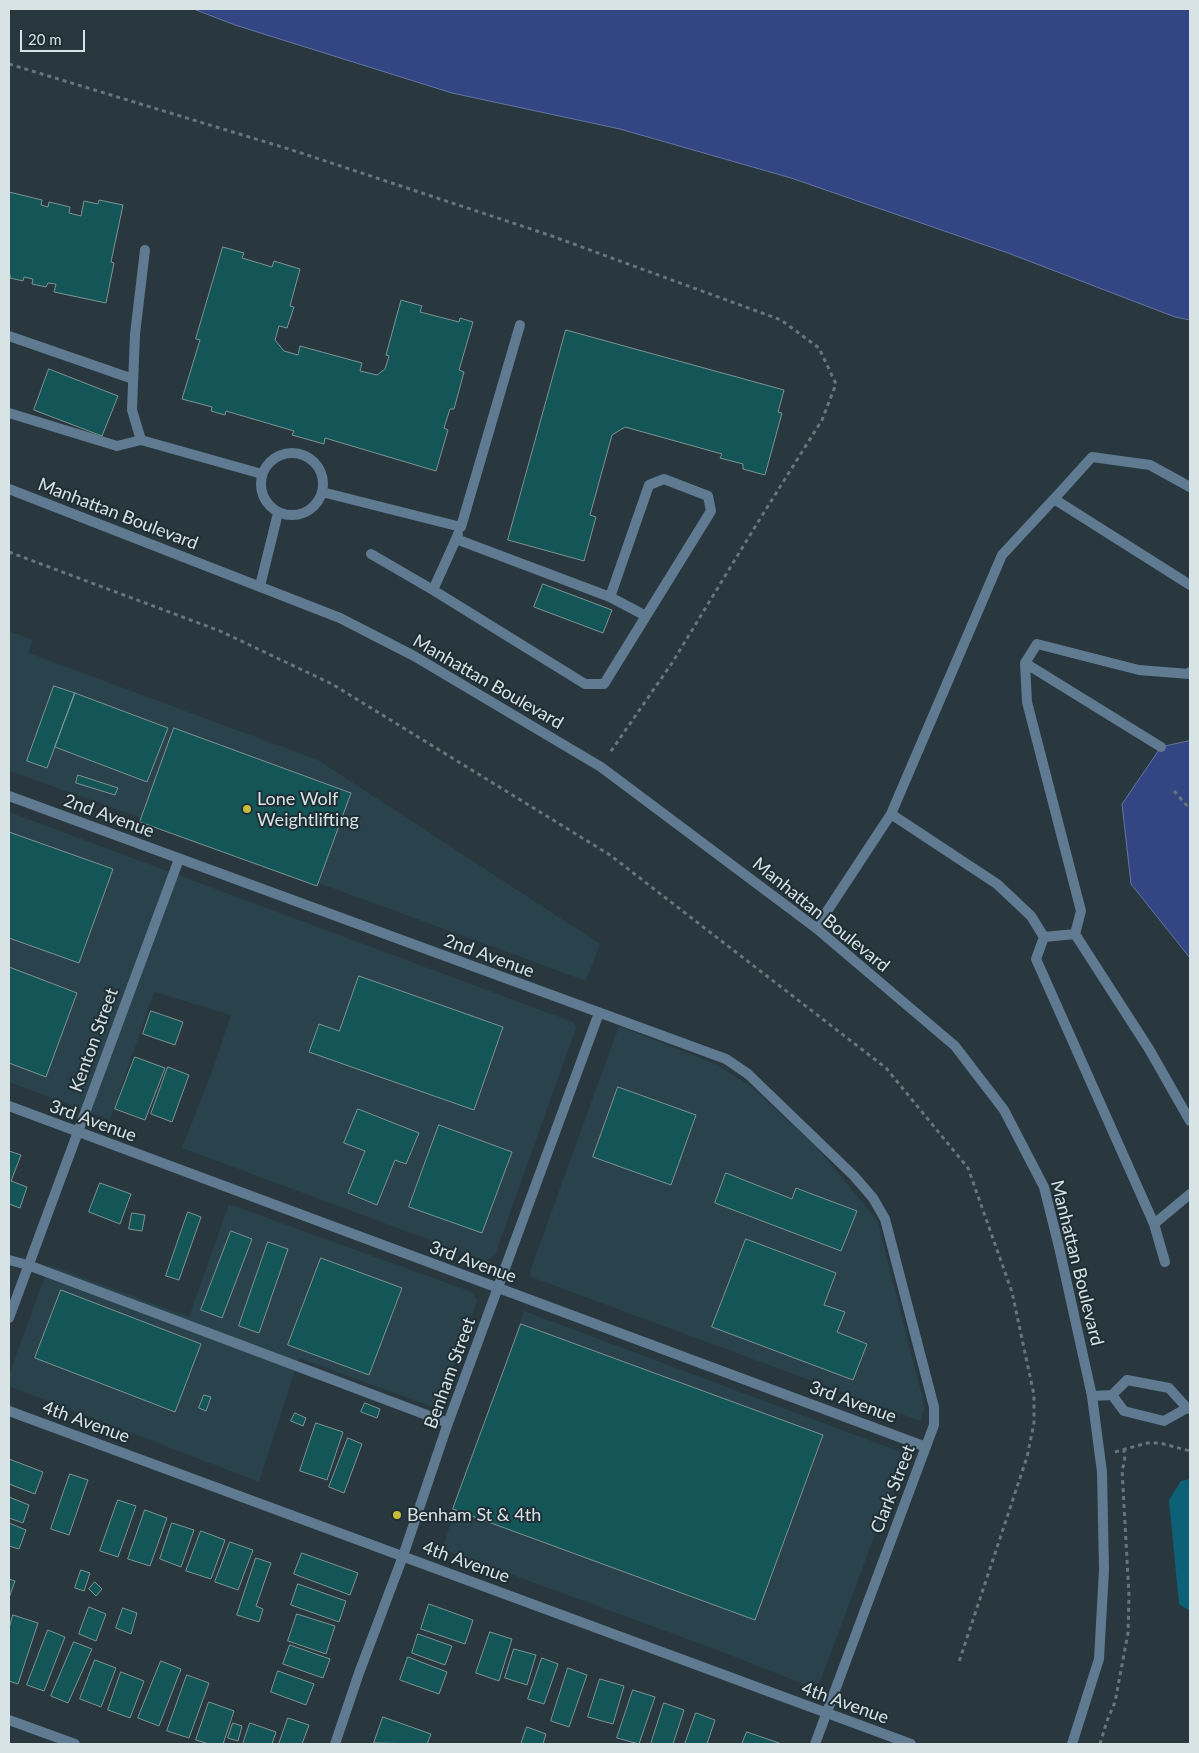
<!DOCTYPE html>
<style>
body{margin:0}
#map{position:relative;width:1199px;height:1753px;overflow:hidden;background:#28383e;font-family:Lato,sans-serif}
canvas{display:block}
.frame{position:absolute;inset:0;border:10px solid #d8e3e6;pointer-events:none}
.scale{position:absolute;left:20px;top:30px;width:65px;height:22px;box-sizing:border-box;border:2px solid #d8e3e6;border-top:0;padding-left:6px;font-size:15px;line-height:18px;white-space:nowrap;color:#d8e3e6;-webkit-text-stroke:4px #1e2e34;paint-order:stroke}
</style>
<div id="map">
<canvas width="1199" height="1753"></canvas>
<div class="frame"></div>
<div class="scale">20 m</div>
</div>
<script>
const context = document.querySelector('canvas').getContext('2d');
context.lineJoin = 'round';
function fillPath(path, color) {
  context.fillStyle = color;
  context.fill(path, 'evenodd');
}
function trace(path, color, width, dash) {
  context.strokeStyle = color;
  context.lineWidth = width;
  context.lineCap = dash ? 'butt' : 'round';
  context.setLineDash(dash || []);
  context.stroke(path);
}
function label(font, color, halo, rows, align = 'center') {
  context.font = font + ' Lato,sans-serif';
  context.lineWidth = 4;
  context.setLineDash([]);
  context.textBaseline = 'middle';
  context.strokeStyle = halo;
  context.fillStyle = color;
  for (const [text, x, y, turn = 0] of rows) {
    context.save();
    context.translate(x, y);
    context.rotate((+turn || 0) * Math.PI / 180);
    context.textAlign = isNaN(turn) ? turn : align;
    if (halo) context.strokeText(text, 0, 0);
    context.fillText(text, 0, 0);
    context.restore();
  }
}
fillPath(new Path2D(`
 M9 631 32 640 29 653 318 760 600 944 586 981 111 807 9 771Z
 M9 812 573 1022 576 1028 495 1255 486 1261 182 1148 214 1066 231 1015 154 992 110 1120 9 1082Z
 M619 1026 716 1064 750 1086 814 1144 877 1220 925 1407 920 1421 531 1277 530 1271Z
 M229 1204 472 1292 477 1301 438 1409 299 1358 259 1482 11 1387 9 1382V1375L49 1265 189 1317Z
 M524 1311 901 1452 903 1459 820 1682 811 1687 717 1650 442 1549Z`), '#29424b');
fillPath(new Path2D(`
 M1190 1479V1611L1179 1604 1169 1500 1181 1481Z`), '#0c6176');
const water = new Path2D(`
 M194 9H1190V320L1175 317 1008 253 791 178 620 129 452 93 235 25Z
 M1190 741V958L1131 884 1122 804 1161 747Z`);
fillPath(water, '#334683');
trace(water, '#6475a1', 1);
const building = new Path2D(`
 M9 192 42 200 41 205 48 207 49 202 70 207 69 213 81 216 84 201 98 204 99 200 123 205 111 262 114 263 106 303 54 292 56 284 48 283 46 287 32 284 33 279 24 277 23 281 10 278V274H9Z
 M223 247 244 253 242 258 272 267 274 261 300 269 290 306 294 307 287 328 279 326 275 340 284 351 298 355 300 346 362 363 360 371 377 375 385 369 389 356 386 355 401 300 422 306 420 312 459 322 460 318 473 322 459 370 464 372 454 409H450L444 428 448 430 436 471 325 438 324 444 292 435 294 431 226 411 225 415 211 411 212 407 182 399 200 340 196 339Z
 M566 330 784 390 778 412 782 413 765 475 743 469V464L720 458 722 454 625 427 612 435 590 515 596 517 584 561 508 540Z
 M49 369 118 396 102 436 34 410Z
 M543 584 612 610 603 633 534 607Z
 M54 686 75 693 47 768 27 761Z
 M75 693 168 728 147 782 55 747Z
 M174 728 351 793 317 886 140 822Z
 M78 775 118 788 115 795 76 783Z
 M9 832 113 869 79 963 9 938Z
 M9 967 77 993 46 1077 9 1063Z
 M359 976 503 1027 474 1110 309 1052 319 1024 339 1031Z
 M151 1011 183 1022 175 1045 143 1034Z
 M135 1057 165 1068 145 1120 115 1109Z
 M168 1067 189 1075 172 1122 151 1114Z
 M618 1087 696 1115 671 1185 593 1157Z
 M358 1109 419 1133 406 1164 395 1160 377 1205 348 1193 365 1151 344 1143Z
 M439 1125 512 1152 482 1233 409 1207Z
 M9 1151 21 1155 11 1181 27 1187 20 1208 9 1204Z
 M726 1173 792 1199 796 1188 857 1211 841 1251 715 1203Z
 M100 1183 131 1194 120 1224 89 1212Z
 M188 1212 201 1217 179 1280 166 1276Z
 M132 1213 145 1215 142 1231 129 1229Z
 M231 1231 252 1239 222 1318 201 1310Z
 M746 1239 836 1273 824 1305 845 1312 837 1332 867 1344 853 1380 712 1327Z
 M268 1242 288 1249 259 1333 239 1326Z
 M321 1258 402 1288 369 1375 288 1345Z
 M61 1290 201 1344 175 1412 35 1358Z
 M521 1324 823 1435 755 1620 453 1509Z
 M204 1395 211 1397 206 1411 199 1408Z
 M365 1403 380 1409 377 1418 361 1412Z
 M295 1413 306 1418 303 1426 291 1421Z
 M316 1423 343 1432 327 1480 300 1471Z
 M348 1438 362 1444 344 1493 329 1487Z
 M9 1459 43 1472 35 1494 9 1484Z
 M70 1474 88 1480 69 1535 51 1529Z
 M9 1497 29 1505 23 1523 9 1518Z
 M118 1500 136 1506 118 1557 100 1551Z
 M145 1510 167 1518 150 1566 128 1559Z
 M9 1523 26 1530 19 1549 9 1546Z
 M172 1523 194 1530 181 1567 160 1559Z
 M201 1531 225 1540 211 1579 186 1571Z
 M230 1542 253 1550 238 1590 215 1582Z
 M302 1553 358 1573 350 1595 294 1574Z
 M256 1558 271 1563 256 1606 263 1609 259 1622 237 1615Z
 M81 1570 90 1573 84 1591 75 1588Z
 M9 1579 15 1581 9 1598Z
 M95 1582 102 1589 96 1596 89 1589Z
 M298 1584 346 1601 339 1622 291 1605Z
 M429 1604 473 1620 465 1644 421 1629Z
 M89 1607 106 1614 96 1641 79 1634Z
 M123 1608 137 1613 131 1634 116 1628Z
 M297 1614 335 1626 326 1654 288 1641Z
 M13 1615 38 1623 18 1684 9 1681V1629Z
 M48 1630 65 1637 44 1691 27 1685Z
 M490 1632 512 1639 499 1681 476 1673Z
 M418 1634 452 1646 445 1665 412 1653Z
 M74 1642 92 1649 68 1703 51 1696Z
 M290 1645 330 1659 323 1678 283 1664Z
 M514 1649 536 1655 527 1685 505 1678Z
 M408 1657 447 1672 439 1694 400 1680Z
 M542 1658 558 1664 544 1704 528 1699Z
 M95 1660 116 1668 101 1707 80 1699Z
 M161 1661 181 1669 159 1726 138 1718Z
 M568 1668 587 1675 569 1727 551 1721Z
 M278 1671 314 1684 306 1705 271 1692Z
 M121 1672 144 1681 130 1718 108 1710Z
 M187 1675 209 1683 189 1738 167 1731Z
 M600 1679 624 1686 613 1724 588 1717Z
 M633 1690 655 1697 639 1744 617 1738Z
 M209 1702 234 1711 223 1744H209L196 1740Z
 M664 1703 684 1710 673 1744H651Z
 M696 1713 715 1720 707 1744H685Z
 M383 1717 431 1734 427 1744 374 1743Z
 M288 1718 309 1725 302 1744H279Z
 M233 1723 242 1726 238 1741 228 1738Z
 M250 1723 276 1732 272 1744H243Z
 M527 1727 546 1734 543 1744H521Z
 M747 1732 782 1744H742Z`);
fillPath(building, '#145557');
trace(building, '#7e9393', 1);
trace(new Path2D(`
 M9 64 292 150 549 235 781 320 819 348 836 384 822 420 758 522 672 663 609 754
 M9 552 220 631 332 684 610 855 886 1068 968 1168 1012 1292 1034 1395V1423L1027 1457 959 1662
 M1174 791 1190 809
 M1115 1452 1147 1443H1160L1190 1451
 M1100 1744 1107 1721 1115 1702 1128 1633 1129 1596 1122 1469 1125 1462 1124 1450`), '#67767a', 3, [4, 4]);
trace(new Path2D(`
 M145 250 135 334 132 410 141 440 262 474
 M9 336 133 379
 M9 413 117 446 141 440
 M261 484a31 31 0 1 1 62 0a31 31 0 1 1-62 0Z
 M322 492 461 527 520 325
 M1054 499 1092 457 1150 465 1190 487
 M458 534 456 539 610 597 646 616
 M456 539 433 590 585 684H604L711 511 708 496 664 479 649 485 610 597
 M371 554 433 590
 M260 586 278 513
 M1025 663 1161 747
 M891 814 997 884 1031 916 1044 937
 M816 928 891 814 1002 555 1054 499 1190 585
 M1075 934 1149 1049 1190 1121
 M1154 1224 1190 1194
 M9 1260 28 1265 448 1423
 M1165 1262 1154 1224 1036 959 1044 937 1075 934 1081 911 1027 702 1025 663 1037 644 1139 670 1189 674 1190 672
 M1112 1395 1124 1411 1164 1421 1187 1408
 M1092 1396 1112 1395 1127 1380 1169 1388 1187 1408 1190 1409`), '#5f7a91', 10);
trace(new Path2D(`
 M9 489 340 618 414 656 601 767 816 928 955 1046 1004 1110 1044 1187 1059 1247 1092 1396 1102 1472 1104 1570 1099 1659 1072 1744
 M9 796 726 1059 748 1074 854 1176 873 1198 885 1219 934 1407V1425L815 1744
 M9 1106 926 1447
 M9 1318 179 859
 M9 1720 75 1744
 M335 1744 359 1673 403 1556 448 1423 599 1013`), '#5f7a91', 10);
trace(new Path2D(`
 M9 1411 911 1744`), '#5f7a91', 10);
for (const [x, y, r, color] of [
 [247,809,5,"#c6bc3c"],
 [397,1515,5,"#c6bc3c"]
]) {
  const dot = new Path2D();
  dot.arc(x, y, r, 0, 2 * Math.PI);
  context.fillStyle = color;
  context.fill(dot);
  trace(dot, '#1e2e34', 2);
}
label('18px', '#d8e3e6', '#1e2e34', [
 ["Manhattan Boulevard",118,514,21],
 ["Manhattan Boulevard",488,682,30],
 ["2nd Avenue",109,816,20],
 ["Manhattan Boulevard",821,915,39],
 ["2nd Avenue",489,956,20],
 ["Kenton Street",94,1040,-70],
 ["3rd Avenue",93,1121,20],
 ["3rd Avenue",473,1262,20],
 ["Manhattan Boulevard",1077,1263,76],
 ["Benham Street",450,1373,-70],
 ["3rd Avenue",853,1402,20],
 ["4th Avenue",86,1422,20],
 ["Clark Street",893,1489,-69],
 ["4th Avenue",466,1562,20],
 ["4th Avenue",845,1703,20]
]);
label('18px', '#d8e3e6', '#1e2e34', [
 ["Lone Wolf",257,799],
 ["Weightlifting",257,820],
 ["Benham St & 4th",407,1515]
], 'left');
</script>
